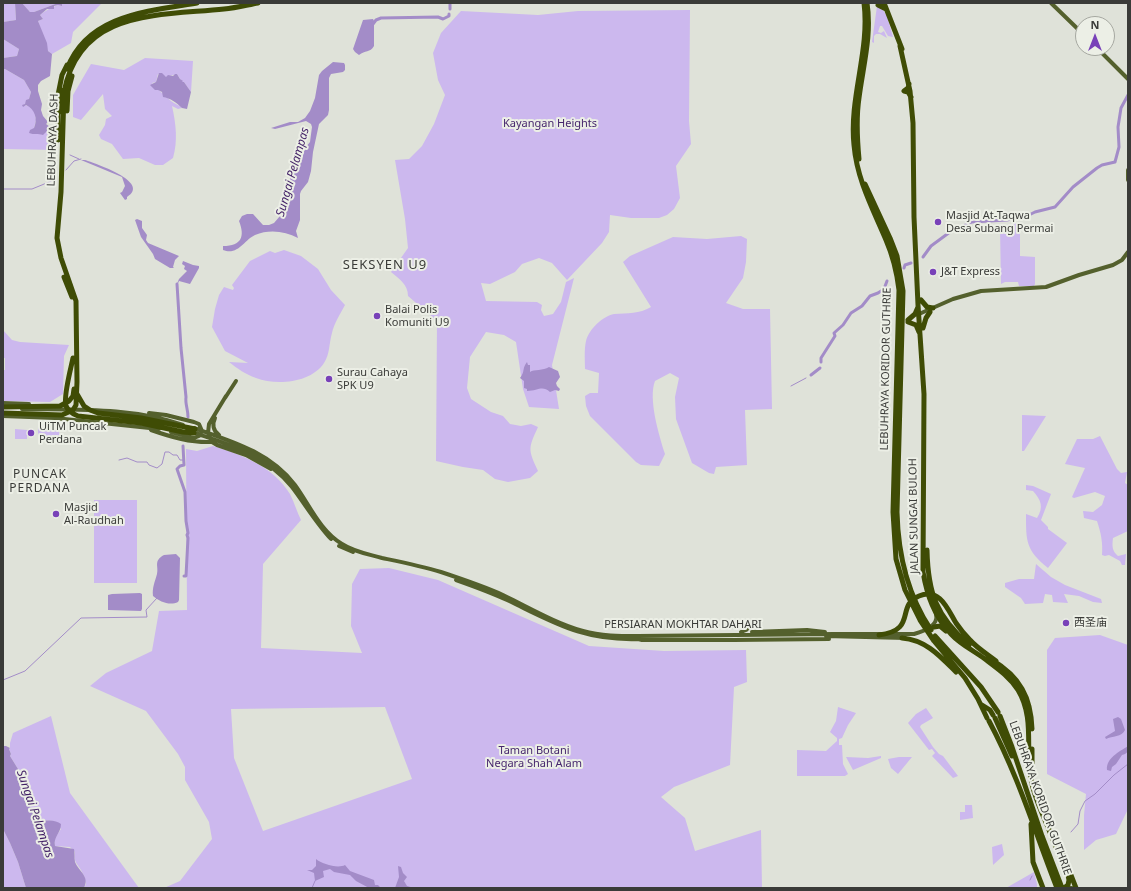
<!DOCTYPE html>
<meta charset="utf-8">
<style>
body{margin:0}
#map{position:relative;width:1131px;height:891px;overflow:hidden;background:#dfe2d9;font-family:"Noto Sans",sans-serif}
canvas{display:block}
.frame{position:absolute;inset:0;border:4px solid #3a3b38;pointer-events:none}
.north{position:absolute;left:1075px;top:16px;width:40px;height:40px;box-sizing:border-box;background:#ecefe6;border:1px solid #a5a7a0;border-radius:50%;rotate:0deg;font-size:11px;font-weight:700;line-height:16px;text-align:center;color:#3a3b38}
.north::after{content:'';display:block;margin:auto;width:14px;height:18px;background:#7841b8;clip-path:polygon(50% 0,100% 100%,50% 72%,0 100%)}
</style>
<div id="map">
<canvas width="1131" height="891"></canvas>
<div class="frame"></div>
<div class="north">N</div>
</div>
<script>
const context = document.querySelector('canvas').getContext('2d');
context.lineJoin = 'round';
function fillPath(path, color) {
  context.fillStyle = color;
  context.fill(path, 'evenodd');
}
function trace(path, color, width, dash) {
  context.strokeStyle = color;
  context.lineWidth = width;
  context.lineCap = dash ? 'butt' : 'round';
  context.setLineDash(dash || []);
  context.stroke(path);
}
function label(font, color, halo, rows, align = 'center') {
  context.font = font + ' "Noto Sans","Noto Sans SC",sans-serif';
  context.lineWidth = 4;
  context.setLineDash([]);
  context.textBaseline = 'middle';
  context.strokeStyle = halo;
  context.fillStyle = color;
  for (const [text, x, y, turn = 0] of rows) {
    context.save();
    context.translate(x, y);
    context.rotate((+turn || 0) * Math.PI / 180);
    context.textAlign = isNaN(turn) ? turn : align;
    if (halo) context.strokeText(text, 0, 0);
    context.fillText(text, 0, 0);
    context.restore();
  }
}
fillPath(new Path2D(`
 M3 3H15L16 20 3 22Z
 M22 3H58L34 12H30Z
 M62 3H102L73 32 71 43 52 54 48 51 38 21 43 19 40 15C46 10 51 8 58 5L62 6Z
 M877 6 881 7 887 16 893 37 888 36 882 26H880L878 32 881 33 884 31 887 38 880 34H876L874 36V43L872 42Z
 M690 10 689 121 691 144 676 166 680 198 674 209 667 215 659 218H631L610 215 609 232 602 243 567 280 552 263 539 258 522 264 515 272 490 284 481 283 486 301 537 302 542 305 541 310 544 316 553 314 561 302 566 282 574 278 552 365 559 409 529 407 523 389 516 342 504 335 486 332 470 357 467 388 471 399 491 412 503 416 510 424 521 426 531 424 538 427C528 449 528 449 538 471L530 478 508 482 495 479 483 470 463 467 436 461 437 321 408 296C408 284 399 279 391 272L408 248 405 219 395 160 409 159 422 146 434 124 445 95 438 80 433 53 441 33 461 11 538 15 578 11Z
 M3 39 19 49 17 56 3 58Z
 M145 58 193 61 191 92 184 82H182L177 74 166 77 158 74 156 82 152 83C158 90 165 95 171 101 175 104 179 105 182 108L178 109 172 106C176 124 178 141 173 158L163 165H155L139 158 123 159 112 144 101 139 99 135 105 125 106 119 112 116 105 109 103 94 81 120 73 117V95L91 64 124 70Z
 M3 69H5L24 80 31 92 29 99 24 105 29 106 34 109 36 120 34 128 45 132 48 130 51 131 56 138V141L48 139V146L57 150 3 149Z
 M1016 223H1020V256L1035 257V284L1034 286H1019L1018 282H1005L1001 284 1000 228Z
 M741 236 747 239 746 262 743 278 726 303 743 309H770L772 409 745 410 747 465 716 467 714 474 709 473 692 463 676 419 675 397 679 378 670 373 655 381C648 399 659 435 665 454L659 466 641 465 636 462 590 416 586 406 585 396 590 393H598L599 373 585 369C585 360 584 350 586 341 589 329 603 316 614 314 628 313 639 314 651 307L623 262 630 256 673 237 707 239Z
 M284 250 301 256 318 269 331 290 345 305C340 314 334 324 332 333 329 343 330 354 324 363 311 383 276 386 256 378 245 374 238 369 229 362L248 363 225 351 212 327 215 309 219 295 224 287 233 290 234 288 232 285 250 261 270 251 275 253Z
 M3 330 12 340 20 342 69 345 64 356 63 394 50 402 3 401V370H5V358H3Z
 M1022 415 1046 416 1024 451H1022Z
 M38 423 58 427 61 441 38 440Z
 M15 429 27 430V439H15Z
 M1100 436 1117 469 1121 473 1127 472 1125 483 1128 485V531L1113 538C1112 546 1112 551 1118 556L1126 554 1125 565H1122L1120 561 1109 555 1105 556 1102 555C1103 543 1101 533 1097 521L1084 518 1083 511 1093 512 1102 505 1105 496 1095 492 1074 498 1072 497 1085 468 1065 464 1077 439H1093Z
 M213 446C242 455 273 466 290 494 294 502 297 512 301 520L263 564 261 648 362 653 351 626 352 584 360 569 389 568 438 580 589 646 664 651 746 650 747 682 734 687 730 765 674 787 661 797 685 818 695 851 761 830 762 888H164L180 881 212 839 209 822 185 780V767L178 754 146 711 90 686 106 673 152 651 159 611 187 610 186 449 197 451ZM385 707 412 779 263 831 234 758 231 709Z
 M1026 485 1033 486 1051 494 1041 520 1048 527V529L1067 543 1048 568C1026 550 1026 542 1026 514L1037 518C1044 507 1041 500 1033 491L1026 490Z
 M94 500H137V583H94Z
 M1036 564 1051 577 1065 585 1101 599 1102 603 1093 602 1079 596 1064 594 1068 603 1053 602 1052 595 1045 594 1043 603 1025 604 1021 598 1005 587V583L1019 579H1034Z
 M1100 635 1128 645V809L1116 834 1096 840 1084 850V815L1086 794 1047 774V650L1055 638Z
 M838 707 856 713 848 725 842 738 839 739V745H842L843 764 848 774 845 776H797V750L826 751 837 741V738L830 732 836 721Z
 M926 708 933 718 921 725 920 727 933 747 939 754 943 756 958 776 953 778 932 756 935 753 932 749 929 750 908 723 916 714Z
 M51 716 70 793 139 888H84L86 884C85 880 85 877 83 874 79 864 73 864 75 852L70 847 55 846C53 839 57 835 61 829L54 821 38 820 33 814 18 778V769L10 756 11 754 9 749 10 748V743L13 733Z
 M881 756V758L853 770 846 757 868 758Z
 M899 757H912L898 774 891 768 888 759Z
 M965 805H972L973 818 960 820V812H965Z
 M3 829 10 843 18 862 26 888H3Z
 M1002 844 1004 855 993 865 992 847Z
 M1034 872 1037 884V888H1006Z`), '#ccb8ee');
fillPath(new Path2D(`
 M15 3H22L30 12H34L58 3H62V6L58 5 54 6V9H47L40 15 43 19 38 21 47 43 48 51 52 54 50 76 41 81 38 85V91L42 104 41 110 43 116 48 122 46 124 50 127 51 131 48 130 43 135C38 133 34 135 29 133L30 130 34 128C38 119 35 109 26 105L23 107 22 105 25 104 26 100 29 99 31 92 24 80 5 69H3V58L17 56 19 49 3 39V22L16 20Z
 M373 19 374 21V46C370 53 365 50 359 55L355 52 353 49 363 20Z
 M333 62 344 63 345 65V70L343 72 331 74 329 78V110L328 115 319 124 313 152 311 171 308 182 301 191 300 194V220L296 231 298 238C285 231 269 229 255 235 244 240 238 256 223 250V246C242 246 245 236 239 221L242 216 247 214H253L263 225H269L274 223 280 216 293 167 298 157 310 142 312 127 311 124 306 121 275 129 271 128 290 122H298L305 118 310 111 315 98 319 75 322 71Z
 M159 73H162L166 77 168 75 173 76 175 74H177L180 79 183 81 182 82H184L191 92 187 109 182 108C177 103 170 98 163 97L162 92 158 90H155L150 85 156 82Z
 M81 160H85C94 163 152 182 127 197V199L125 200 120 193 122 192 125 186 122 177Z
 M137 219 142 221V228L147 235 146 240 148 243 179 256 175 260 173 267 174 268H170L155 259 153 254 141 237 135 220Z
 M183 261 193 265 199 266V268L190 284 179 281 177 286H176L179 279 187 271 184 269 185 266 182 264Z
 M527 362 528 365H530V372C534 369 543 371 549 367L558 371 560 377 556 383 557 386 560 389 559 391 555 390 550 392C542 385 538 391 527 391V389L524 388V381L520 378C525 372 522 368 527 362Z
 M164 555 176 554 180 558 179 600 178 602C170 606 160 602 153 596 152 587 155 582 157 574 159 566 153 561 164 555Z
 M140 593 142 594V609L141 611 108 610V595L112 594Z
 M1118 717 1121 719 1125 730C1122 737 1112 736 1106 739L1105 737 1115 731 1113 719Z
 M3 746H6L10 748 9 749 11 754 10 756 18 769V778L33 814 38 820C45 821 55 819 61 824 61 833 53 837 55 846L74 849C75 853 74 857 75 862 79 872 90 876 84 888H26L18 862 10 843 3 829Z
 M1128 746C1128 752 1127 754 1122 755L1116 764 1112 767 1111 771 1107 770C1106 758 1119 752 1128 746Z
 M316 859C322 864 338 869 345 865L350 871 374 880 375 885H378L381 888H369L356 881 350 875 334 872 330 869 323 871 324 877 315 881 314 873 307 870H312L316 866Z
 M398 866 401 867 403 873 407 877 404 881 407 886 414 888H395L399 877Z`), '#a38cc8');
trace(new Path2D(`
 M51 131 54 134
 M70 155 79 159
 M66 170 74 161 81 159
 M3 189H32L54 180
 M791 386 806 378
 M119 460 127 458 137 462H147L149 465 157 468 162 464 165 452H169L173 455H177L180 460H184
 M3 680 25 671 81 618 147 617 146 610 157 598
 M1071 832 1078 824 1080 811 1085 801 1095 794 1114 775 1128 764
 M1030 880 1032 876
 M312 888 315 881`), '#a38cc8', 1);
trace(new Path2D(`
 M450 3V9
 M373 24 376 20 381 18 438 17 443 19 449 16V14
 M923 257 931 246 950 232 972 222 1007 220 1016 218 1025 217 1035 212 1055 207 1073 187 1097 168 1102 165 1115 162 1119 147 1118 127 1121 108 1128 95
 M904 268 905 265 911 263
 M177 284 181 348 186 397C185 404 188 409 188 417
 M821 362V358L835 336 834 333 843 325 851 313 862 306 870 296 878 293 884 289 887 281
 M811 375 820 368
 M183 446 184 465 180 466 177 469 185 492 186 521 188 533 187 535 188 538 186 576H184`), '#a38cc8', 3);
trace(new Path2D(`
 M1051 3 1083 34
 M1097 48 1128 79
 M1128 170V180
 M919 314 953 299 981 291 1046 287 1079 275 1113 265 1122 260 1128 252
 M226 396 209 424 208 433 212 442 217 445 246 455 271 469
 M225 398 236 381
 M3 403 29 404
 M22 409C76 410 131 407 183 425
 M149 413 166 415 194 422 199 424 202 431 199 436 194 438 190 437 171 432
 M3 416 55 418 159 429
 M215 418C212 424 213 431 219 435
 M194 428C231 441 270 452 295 485 309 504 320 531 342 544 354 552 368 554 382 558 401 562 421 566 441 572 462 579 483 586 503 595 530 608 555 623 583 631 601 636 620 636 638 636L834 634H914C924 631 939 626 936 614
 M151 430C171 437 191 443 212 442
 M192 432C230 445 265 454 292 487 305 504 316 523 331 539
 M339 546 353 552
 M456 580C473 586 490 592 507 600 555 623 583 641 639 639
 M741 632 746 630 751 625
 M752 632 807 630 825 632
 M826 636 905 638
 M638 639 642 640H734L829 639
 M1066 888H1072`), '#54602d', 4);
trace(new Path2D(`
 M864 3C870 51 849 97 854 145 857 180 873 209 886 240 893 256 897 273 899 290L893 512 896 559 905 590 920 620 934 641 965 678 978 699 987 718
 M884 3 902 49
 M878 5 886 9
 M900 46 910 91 913 123 914 217 918 305 924 394 923 572C927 595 934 616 951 634 960 644 974 651 985 659 997 668 1010 677 1018 690 1035 718 1025 749 1031 779 1034 796 1041 811 1048 827 1054 843 1061 859 1068 875L1069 880 1068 885 1064 888
 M67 69C87 15 148 11 197 3
 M909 84 908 88 904 91 908 92 911 97
 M58 95 62 75 67 65
 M58 109V140
 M67 111 68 91 72 76
 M60 112 61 90
 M859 159C857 138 856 118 859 98 863 66 872 35 867 3
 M865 184 890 238 897 256 903 291 897 512C898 554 907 594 931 630
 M64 277 72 297
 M921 300 927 307 933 308
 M908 320 915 314 918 307
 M908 322 916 325 919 332
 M923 328 926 318 930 312
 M73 358C71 368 63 397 66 406 68 411 73 414 78 416L141 423 183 432 194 433
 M77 394 84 406 90 410 98 413 141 418 195 429
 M3 407 60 406 69 401 73 396 74 389
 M3 413 62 415 73 410 76 405 77 382 76 301 61 258 57 238 61 192 64 92C80 9 158 16 224 9 236 8 247 5 258 3
 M927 550C928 593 936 616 969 645
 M934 627 940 626 946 631
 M879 635C918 630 895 606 919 596 940 587 948 610 956 623 960 629 965 635 970 640 977 648 987 654 996 661
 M935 636 981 687 998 712
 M902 638C926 640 940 656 956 672
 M992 660C1020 677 1031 697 1032 729
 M982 705 990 710 993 715
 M1000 716 1012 747 1042 836 1062 888
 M995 718 1012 756
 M989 721C1018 775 1035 832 1057 888
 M1032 749V771
 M1031 824 1033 862 1043 888
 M1056 837 1076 888`), '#3f4c05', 5);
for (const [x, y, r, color] of [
 [938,222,4,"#7841b8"],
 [933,272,4,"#7841b8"],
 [377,316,4,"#7841b8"],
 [329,379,4,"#7841b8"],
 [31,433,4,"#7841b8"],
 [56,514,4,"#7841b8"],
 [1066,623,4,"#7841b8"]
]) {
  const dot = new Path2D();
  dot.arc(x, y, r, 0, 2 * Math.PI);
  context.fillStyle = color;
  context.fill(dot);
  trace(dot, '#ecefe6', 1.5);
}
label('11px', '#46266d', '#ecefe6', [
 ["Kayangan Heights",550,124],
 ["Taman Botani",534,751],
 ["Negara Shah Alam",534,764]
]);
label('11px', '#3a3b38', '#ecefe6', [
 ["LEBUHRAYA DASH",53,140,-88],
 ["LEBUHRAYA KORIDOR GUTHRIE",886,369,-89],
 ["JALAN SUNGAI BULOH",914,516,-91],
 ["PERSIARAN MOKHTAR DAHARI",683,625],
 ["LEBUHRAYA KORIDOR GUTHRIE",1040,798,70]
]);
label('11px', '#3a3b38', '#ecefe6', [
 ["Masjid At-Taqwa",946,216],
 ["Desa Subang Permai",946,229],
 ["J&T Express",941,272],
 ["Balai Polis",385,310],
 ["Komuniti U9",385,323],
 ["Surau Cahaya",337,373],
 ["SPK U9",337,386],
 ["UiTM Puncak",39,427],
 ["Perdana",39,440],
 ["Masjid",64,508],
 ["Al-Raudhah",64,521],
 ["西圣庙",1074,623]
], 'left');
label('italic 12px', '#401e65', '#ecefe6', [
 ["Sungai Pelampas",293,172,-74],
 ["Sungai Pelampas",35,814,71]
]);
context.letterSpacing = '1px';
label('12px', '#3a3b38', '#ecefe6', [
 ["PUNCAK",40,475],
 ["PERDANA",40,489]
]);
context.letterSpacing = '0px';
context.letterSpacing = '1px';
label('13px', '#3a3b38', '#ecefe6', [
 ["SEKSYEN U9",385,265]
]);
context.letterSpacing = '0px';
</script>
